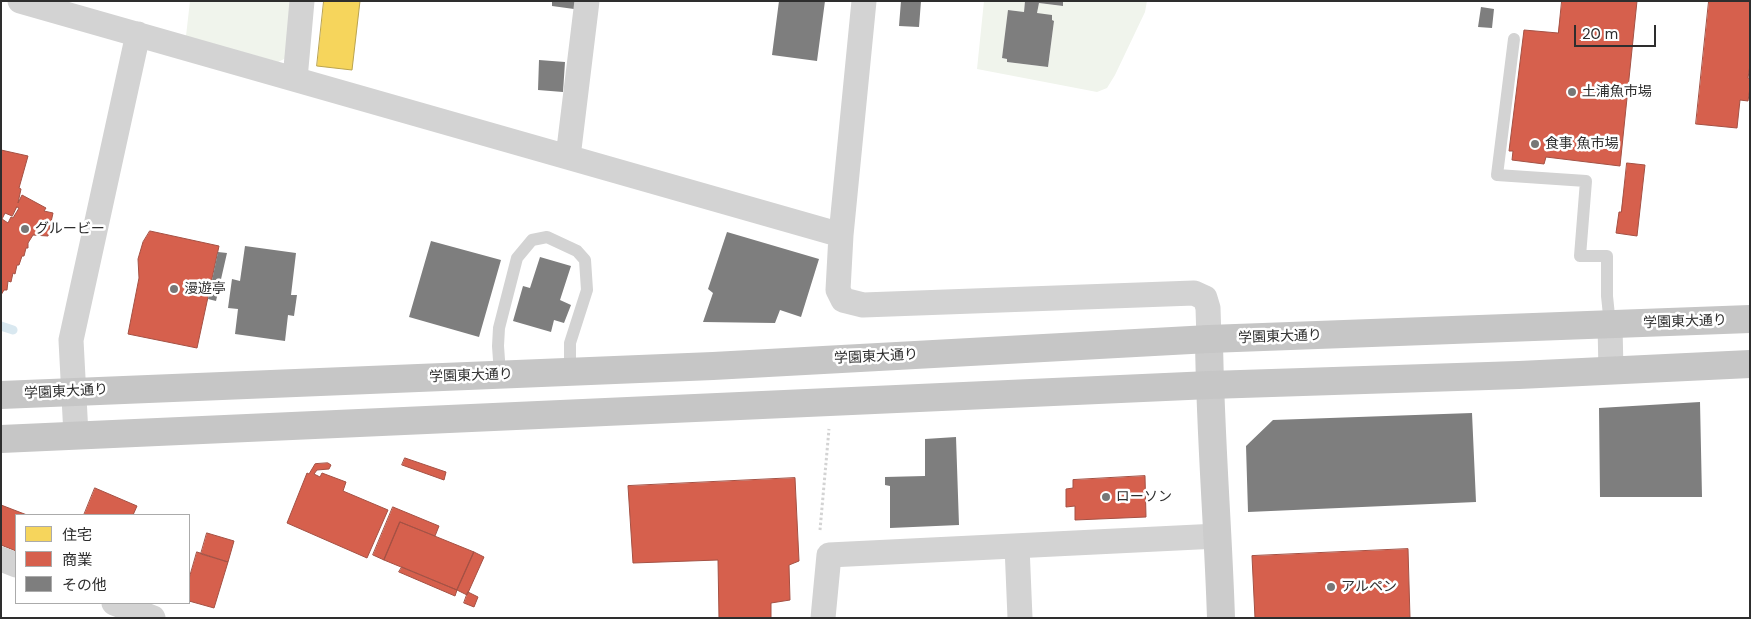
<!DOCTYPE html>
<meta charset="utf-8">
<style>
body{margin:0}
#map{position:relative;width:1751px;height:619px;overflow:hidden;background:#fff;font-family:"DM Sans","Noto Sans JP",sans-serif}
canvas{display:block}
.frame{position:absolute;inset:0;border:2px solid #2e2e2e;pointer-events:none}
.legend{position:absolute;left:15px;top:514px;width:175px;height:90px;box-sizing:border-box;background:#fff;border:1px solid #ababab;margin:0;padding:6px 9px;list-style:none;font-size:15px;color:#2e2e2e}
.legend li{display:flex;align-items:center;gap:10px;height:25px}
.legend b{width:25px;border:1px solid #ababab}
.scale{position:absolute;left:1574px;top:25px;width:82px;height:22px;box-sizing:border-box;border:2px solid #2e2e2e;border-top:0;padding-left:6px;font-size:15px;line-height:18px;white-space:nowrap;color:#2e2e2e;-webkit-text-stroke:4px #fff;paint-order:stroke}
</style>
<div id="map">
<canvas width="1751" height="619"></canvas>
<div class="frame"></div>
<ul class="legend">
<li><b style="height:14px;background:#f6d55c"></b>住宅</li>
<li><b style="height:14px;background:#d6604d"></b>商業</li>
<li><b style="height:14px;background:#7e7e7e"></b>その他</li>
</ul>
<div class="scale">20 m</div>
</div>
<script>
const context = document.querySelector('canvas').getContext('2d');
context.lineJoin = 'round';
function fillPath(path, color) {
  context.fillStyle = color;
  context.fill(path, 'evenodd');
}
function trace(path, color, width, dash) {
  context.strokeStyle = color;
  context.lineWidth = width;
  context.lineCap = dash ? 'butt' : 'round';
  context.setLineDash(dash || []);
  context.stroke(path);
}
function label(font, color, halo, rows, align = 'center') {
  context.font = font + ' "DM Sans","Noto Sans JP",sans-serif';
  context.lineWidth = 5;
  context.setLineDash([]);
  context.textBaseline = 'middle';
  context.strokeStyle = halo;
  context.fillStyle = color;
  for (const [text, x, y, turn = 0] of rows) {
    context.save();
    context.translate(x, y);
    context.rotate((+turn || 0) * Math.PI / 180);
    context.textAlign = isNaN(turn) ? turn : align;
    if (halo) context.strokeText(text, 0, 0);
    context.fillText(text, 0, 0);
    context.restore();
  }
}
fillPath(new Path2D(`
 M190 1H293L288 57 278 62 186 36Z
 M984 1H1025L1024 12 1009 10 1002 58 1007 59V62L1048 67 1054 21 1037 13 1039 3 1062 6 1063 1H1147L1145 12 1115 75 1107 88 1097 92 977 69Z`), '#f0f4ec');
const homes = new Path2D(`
 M324 1H360L352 70 317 66Z`);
fillPath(homes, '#f6d55c');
trace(homes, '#baa34e', 1);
const shops = new Path2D(`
 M1562 1H1637L1620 166 1546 157 1544 164 1512 160 1513 151H1509L1524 30 1558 33Z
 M1709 1H1750V65L1748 78 1750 79V88L1748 101 1740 100 1737 128 1696 124Z
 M1 150 28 156 19 188 21 189 18 203 22 195 46 208 44 211 53 213 48 236 33 235 28 243V248H26L24 256H22L19 265H17L15 274 13 273 11 282 8 281 7 290H4L1 295ZM17 207 19 208 13 218 11 217 8 223 2 219 5 213 12 216Z
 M1627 163 1645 165 1637 236 1616 233 1619 212H1621Z
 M150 231 219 246 197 348 128 334 139 278 138 259 143 242Z
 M405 458 446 472 444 480 402 465Z
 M328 463 331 465 329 469 317 470 314 474 320 477 322 473 346 482 343 491 388 510 367 558 287 523 307 473 309 474 315 464Z
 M1145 476 1146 517 1075 520V506L1066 507V489L1073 488V480Z
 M795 478 799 561 789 565 790 600 771 603V618H719L718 560 633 563 628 486Z
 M95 488 137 506 133 515H84Z
 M1 505 27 515H16V551L1 545Z
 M393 507 439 526 435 536 400 522 384 560 373 555Z
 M400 522 474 552 457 590 384 560Z
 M207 533 234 541 228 562 201 554Z
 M1408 549 1410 618H1255L1252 556Z
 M197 552 228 562 214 608 189 601V579Z
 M474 552 484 557 467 595 457 590Z
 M402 567 457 590 455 596 399 572Z
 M468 592 478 597 474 607 464 603Z`);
fillPath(shops, '#d6604d');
trace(shops, '#a45144', 1);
trace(new Path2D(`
 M1 326 13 330`), '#d9e8f0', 9);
fillPath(new Path2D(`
 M552 1H575L574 9 552 6Z
 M779 1H825L817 61 772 55Z
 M901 1H921L919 27 899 26Z
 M1025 1H1063V6L1039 3 1037 13 1052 15V20L1054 21 1048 67 1007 62V59L1002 58 1008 10 1024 12Z
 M1481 7 1494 9 1492 28 1478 27Z
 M539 60 565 62 563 92 538 90Z
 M727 232 819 259 801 317 780 310 775 323 703 322 713 293 708 289Z
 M431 241 501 260 479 337 409 317Z
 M245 246 296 253 291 295H297L294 316 288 315 285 341 235 334 238 309 228 308 232 279 240 281Z
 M218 252 227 253 216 301 208 299Z
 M540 257 571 266 560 300 571 305 564 323 554 320 551 332 513 321 523 286 530 288Z
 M1700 402 1702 497H1600L1599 408Z
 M1472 413 1476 502 1248 512 1246 446 1273 420Z
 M956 437 959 525 890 528V486L885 485V477L925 476V439Z`), '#7e7e7e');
trace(new Path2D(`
 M820 530 829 429`), '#d3d3d3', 3, [2.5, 2.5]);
trace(new Path2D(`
 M1514 39 1497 175 1586 181 1580 256H1607V296L1610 325
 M500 374 498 346 499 328 517 258 532 240 547 237 577 251 585 260 587 290 570 343V372`), '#d3d3d3', 12);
trace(new Path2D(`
 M20 1 841 235
 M864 1 841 235 838 290 843 300 863 305 1194 293 1205 298 1208 308 1209 339
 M295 79 302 1
 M568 157 587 1
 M1610 325 1611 371
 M76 435 71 340 138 34
 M1017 546 1020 618
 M1 559 16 565
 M114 603 153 618
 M823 618 829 555 1218 536`), '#d3d3d3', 25);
trace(new Path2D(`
 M1209 339C1210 432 1218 525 1221 618`), '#ccc', 28);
trace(new Path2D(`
 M1 395 713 366 1209 339 1750 319
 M1 439 1210 385 1519 375 1750 364`), '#c6c6c6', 28);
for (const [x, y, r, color] of [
 [1572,92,5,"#777"],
 [1535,144,5,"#777"],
 [25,229,5,"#777"],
 [174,289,5,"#777"],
 [1106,497,5,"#777"],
 [1331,587,5,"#777"]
]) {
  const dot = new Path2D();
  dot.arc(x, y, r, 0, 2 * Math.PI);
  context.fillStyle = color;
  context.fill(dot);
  trace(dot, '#fff', 2);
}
label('14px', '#2e2e2e', '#fff', [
 ["土浦魚市場",1582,92],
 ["食事 魚市場",1545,144],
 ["グルービー",35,229],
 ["漫遊亭",184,289],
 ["ローソン",1116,497],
 ["アルペン",1341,587]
], 'left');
label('14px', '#2e2e2e', '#fff', [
 ["学園東大通り",1685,322,-2],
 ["学園東大通り",1280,337,-2],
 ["学園東大通り",876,357,-3],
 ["学園東大通り",471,376,-2],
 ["学園東大通り",66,392,-3]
]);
</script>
